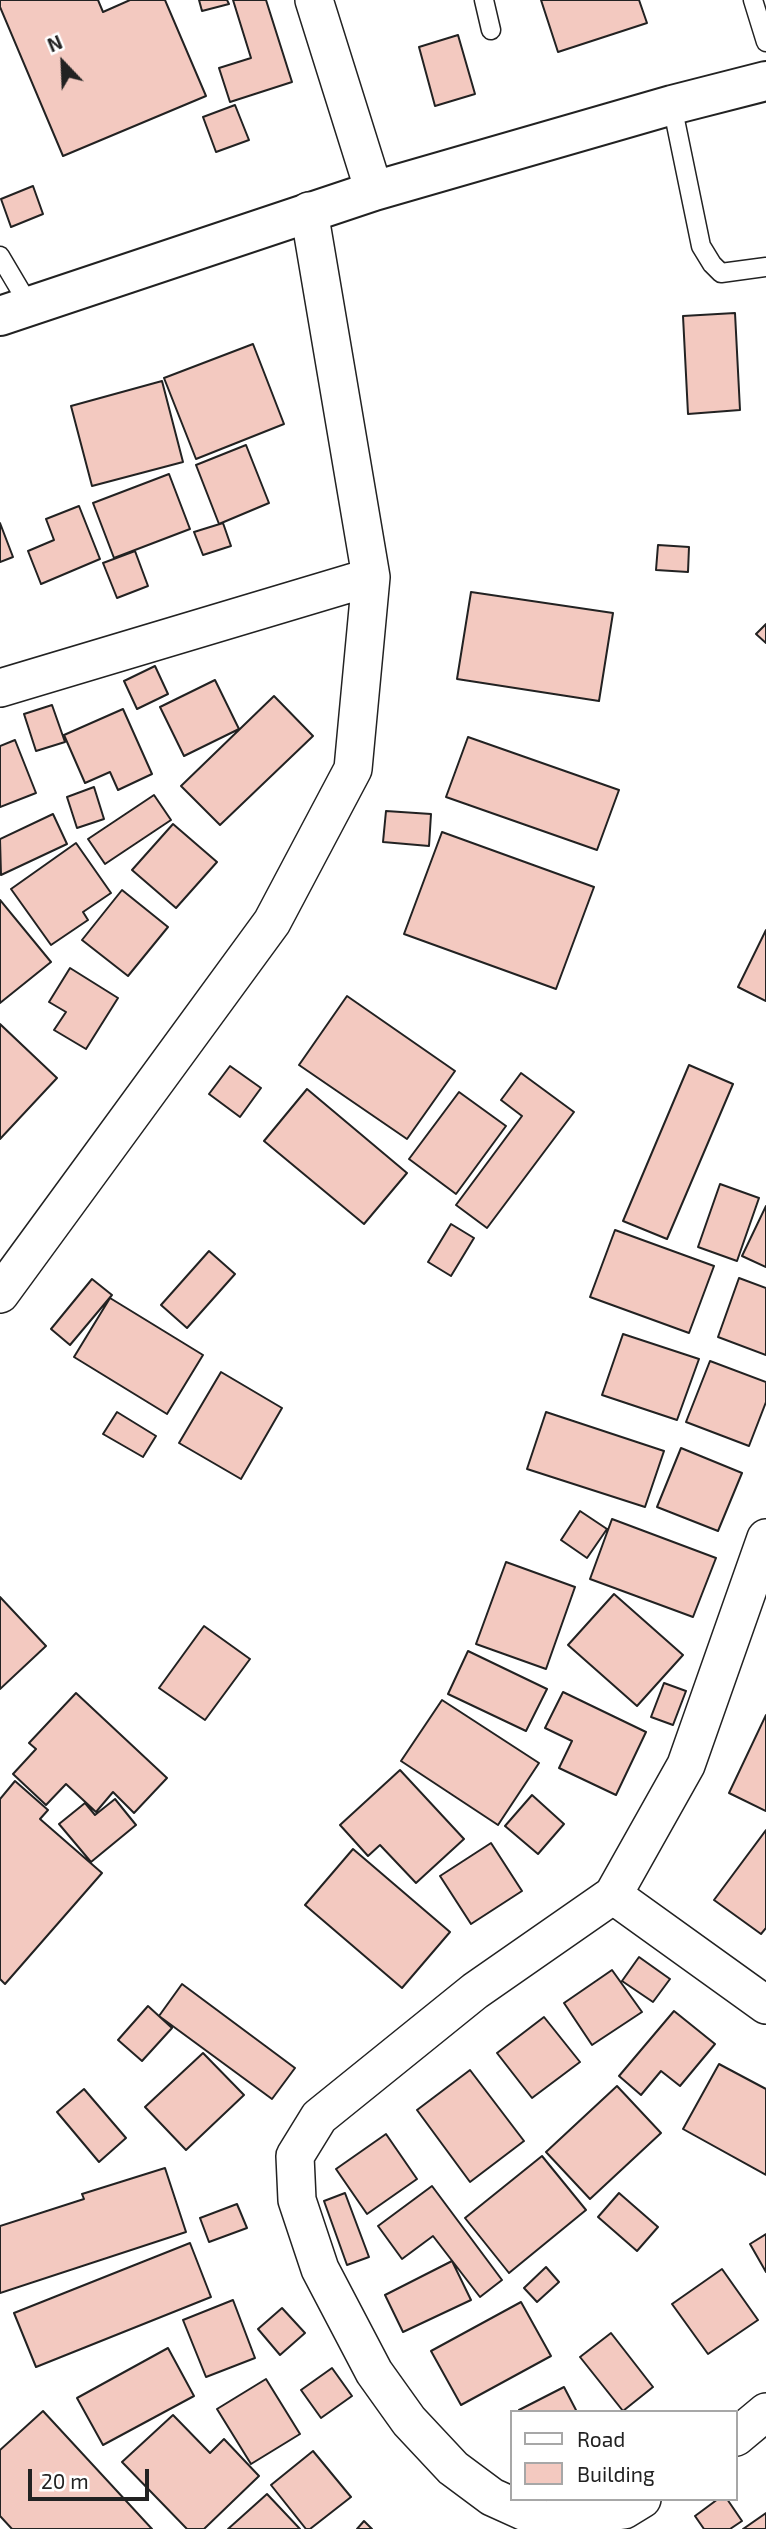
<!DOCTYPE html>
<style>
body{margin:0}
#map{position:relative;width:766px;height:2529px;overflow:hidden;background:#fff;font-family:"Exo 2",sans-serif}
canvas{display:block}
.legend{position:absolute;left:510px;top:2410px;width:228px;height:91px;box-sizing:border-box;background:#fff;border:2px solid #a7a7a7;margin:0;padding:9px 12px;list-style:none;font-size:21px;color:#222}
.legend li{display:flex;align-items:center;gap:14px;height:35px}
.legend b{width:35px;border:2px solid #a7a7a7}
.north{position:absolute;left:28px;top:28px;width:70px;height:70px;-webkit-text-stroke:5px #fff;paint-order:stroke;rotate:337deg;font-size:19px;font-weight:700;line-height:28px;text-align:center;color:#222}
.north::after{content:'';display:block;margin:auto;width:24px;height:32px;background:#222;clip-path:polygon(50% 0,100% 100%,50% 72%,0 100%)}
.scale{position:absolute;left:28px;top:2469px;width:121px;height:32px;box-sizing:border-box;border:4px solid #222;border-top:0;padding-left:9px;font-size:21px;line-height:24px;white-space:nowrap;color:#222;-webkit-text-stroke:5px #fff;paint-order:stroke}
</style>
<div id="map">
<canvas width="766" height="2529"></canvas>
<ul class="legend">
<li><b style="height:9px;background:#fff"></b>Road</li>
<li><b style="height:19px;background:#f3c9c0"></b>Building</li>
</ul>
<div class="north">N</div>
<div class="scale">20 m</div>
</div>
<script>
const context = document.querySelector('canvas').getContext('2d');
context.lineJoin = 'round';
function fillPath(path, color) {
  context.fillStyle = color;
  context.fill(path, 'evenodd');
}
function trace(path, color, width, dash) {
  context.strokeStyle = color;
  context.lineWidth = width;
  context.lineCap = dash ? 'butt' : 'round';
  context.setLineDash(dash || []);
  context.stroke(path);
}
const building = new Path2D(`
 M0 0H98L103 12 130 0H165L206 96 63 156 0 7Z
 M199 0H227L229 4 202 11Z
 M233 0H266L292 82 230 102 219 68 251 58Z
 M541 0H639L647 23 558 52Z
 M458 35 475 94 435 106 419 47Z
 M235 105 249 140 216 152 203 117Z
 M33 186 43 214 11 227 1 199Z
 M735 313 740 410 688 414 683 316Z
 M253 344 284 424 196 459 164 378Z
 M162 381 183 462 92 486 71 406Z
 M246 445 269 503 219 524 196 465Z
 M169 474 190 529 114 558 93 503Z
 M79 506 100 559 41 584 28 551 54 540 46 519Z
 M0 523 13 557 0 562Z
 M223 523 231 546 203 555 194 532Z
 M658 545 689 547 688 572 656 570Z
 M135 551 148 586 117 598 103 563Z
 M471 592 613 613 599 701 457 679Z
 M766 624V643L756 634Z
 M155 666 168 694 137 709 124 681Z
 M215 680 239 729 184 756 160 707Z
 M274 696 313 736 220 825 181 786Z
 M52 705 65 742 36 751 24 714Z
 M123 709 152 774 118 790 110 772 85 783 64 735Z
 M468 737 619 790 597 850 446 797Z
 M15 740 36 793 0 807V746Z
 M94 787 104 819 77 828 67 797Z
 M154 795 171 820 105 864 88 839Z
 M386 811 431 814 429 846 383 842Z
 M53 814 67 844 1 875 0 839Z
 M173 824 217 862 176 908 132 870Z
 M442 832 594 887 556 989 404 934Z
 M76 843 111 893 83 912 88 920 51 945 11 889Z
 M122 890 168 927 128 976 82 940Z
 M0 900 51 962 0 1003Z
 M766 930V1001L738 987Z
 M70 968 118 998 86 1049 54 1030 66 1012 49 1002Z
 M347 996 455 1071 407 1139 299 1065Z
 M0 1024 57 1078 0 1139Z
 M689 1065 733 1084 667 1239 623 1221Z
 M230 1066 261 1088 240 1117 209 1094Z
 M521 1073 574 1112 487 1228 456 1205 522 1116 501 1100Z
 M307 1089 407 1173 364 1224 264 1141Z
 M459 1092 506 1126 456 1194 409 1159Z
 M720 1184 759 1198 737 1261 698 1247Z
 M766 1206V1267L742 1256Z
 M451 1224 474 1238 451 1276 428 1262Z
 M615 1230 714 1266 689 1333 590 1297Z
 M209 1251 235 1274 187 1328 161 1305Z
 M739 1278 766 1288V1355L718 1337Z
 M92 1279 112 1295 70 1345 51 1329Z
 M110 1298 203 1355 167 1414 74 1357Z
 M623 1334 699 1359 677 1420 602 1395Z
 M710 1361 766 1382V1402L749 1446 686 1422Z
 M221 1372 282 1408 241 1479 179 1443Z
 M117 1412 156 1436 143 1457 103 1434Z
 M546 1412 664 1451 645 1507 527 1469Z
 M681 1448 742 1473 718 1531 657 1507Z
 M580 1511 607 1529 587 1558 561 1540Z
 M612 1519 716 1558 693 1617 590 1579Z
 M506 1562 575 1587 546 1669 476 1644Z
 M614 1594 683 1655 637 1706 568 1645Z
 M0 1597 46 1646 0 1689Z
 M204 1626 250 1659 205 1720 159 1688Z
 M468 1651 547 1689 526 1731 448 1694Z
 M664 1683 686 1691 673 1725 651 1717Z
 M563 1692 646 1732 616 1795 559 1768 572 1741 545 1728Z
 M76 1693 167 1778 134 1813 113 1792 96 1812 66 1784 46 1805 13 1774 36 1749 29 1743Z
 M442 1700 539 1763 498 1825 401 1761Z
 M766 1715V1811L729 1793Z
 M400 1770 464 1839 416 1883 380 1845 368 1856 340 1825Z
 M15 1781 48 1810 40 1819 102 1873 5 1984 0 1979V1799Z
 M532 1795 564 1824 538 1854 505 1826Z
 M115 1799 136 1825 91 1862 59 1824 85 1803 95 1815Z
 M766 1830V1928L761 1934 714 1900Z
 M491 1843 522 1891 471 1924 440 1876Z
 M353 1849 450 1932 402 1988 305 1905Z
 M639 1957 670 1979 653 2002 622 1981Z
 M612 1970 642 2012 592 2045 564 2003Z
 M182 1984 295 2068 272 2099 159 2016Z
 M148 2006 172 2028 142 2061 118 2040Z
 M674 2011 715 2044 680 2086 661 2071 641 2095 619 2076Z
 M544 2017 580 2062 532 2098 497 2053Z
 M203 2053 244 2095 186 2150 145 2107Z
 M719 2064 766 2089V2175L683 2129Z
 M470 2070 524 2141 470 2182 417 2110Z
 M617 2086 661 2133 590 2199 546 2152Z
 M84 2089 126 2138 99 2162 57 2112Z
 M386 2134 417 2179 367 2214 336 2169Z
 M542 2156 586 2210 509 2273 465 2218Z
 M165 2168 186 2232 0 2293V2226L84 2199 82 2194Z
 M432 2186 502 2280 480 2297 433 2236 402 2259 378 2226Z
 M345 2193 369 2257 347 2265 324 2201Z
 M619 2193 658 2227 637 2251 598 2217Z
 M237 2204 247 2228 209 2242 200 2218Z
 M766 2234V2272L750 2244Z
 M190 2243 211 2297 36 2367 14 2313Z
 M452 2261 471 2300 403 2332 385 2295Z
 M546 2267 559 2282 537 2302 524 2288Z
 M722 2269 758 2320 708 2354 672 2304Z
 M233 2300 255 2358 206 2377 183 2320Z
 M521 2302 551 2356 461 2405 431 2351Z
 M282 2308 305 2333 280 2355 258 2329Z
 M611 2333 653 2387 623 2411 580 2357Z
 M168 2348 194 2396 103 2445 77 2398Z
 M332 2368 352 2396 321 2418 301 2390Z
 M266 2379 300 2434 251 2464 217 2409Z
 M564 2387 577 2412H520L519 2410Z
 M43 2411 152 2529H12L0 2516V2450Z
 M173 2415 210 2453 224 2439 259 2476 204 2529H187L122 2462Z
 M313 2451 351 2497 310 2529H306L271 2485Z
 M267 2494 300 2529H228Z
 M718 2499H727L742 2521 730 2529H704L695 2516Z
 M766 2513V2529H743Z
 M364 2521 372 2529H357Z`);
fillPath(building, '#f3c9c0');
trace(building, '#222', 2);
const service = new Path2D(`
 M484 0 491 30
 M753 0 766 42
 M672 105 701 246 712 264 721 273 766 267
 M0 256 29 305`);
const minor = new Path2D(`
 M314 0 374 191
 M0 688 371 577
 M0 1294 272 922 353 769 371 577 309 211
 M613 1895 766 2005
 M736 2437 766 2412
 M642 2499 624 2510 543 2520 492 2497 453 2468 409 2421 374 2372 320 2269 297 2200 295 2156 319 2117 475 1991 613 1895 686 1765 766 1538`);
const secondary = new Path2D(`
 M0 316 374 191 672 105 766 81`);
trace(service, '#222', 21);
trace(minor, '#222', 40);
trace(secondary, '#222', 42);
trace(service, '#fff', 18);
trace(minor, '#fff', 37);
trace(secondary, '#fff', 38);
</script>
